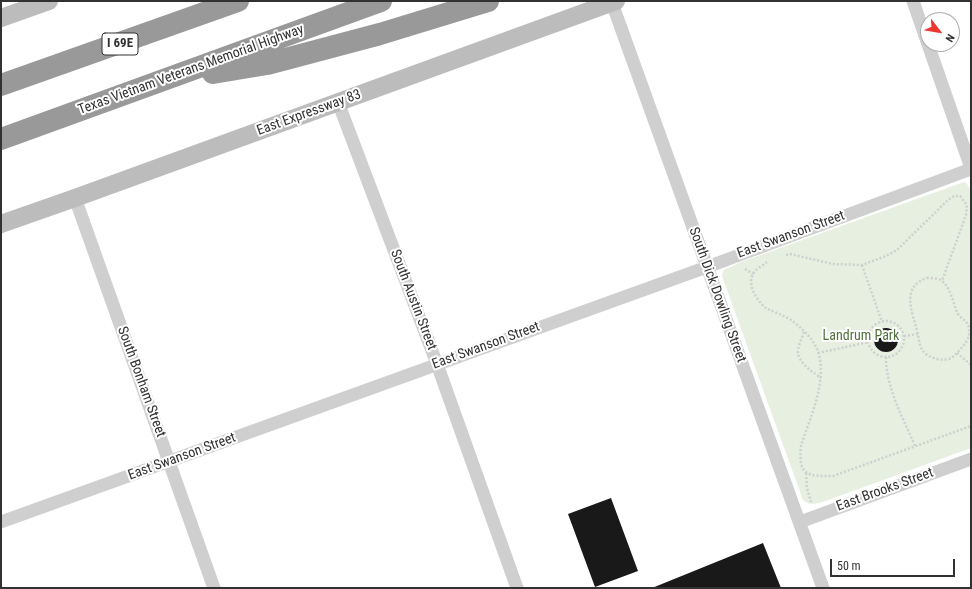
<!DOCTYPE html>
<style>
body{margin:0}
#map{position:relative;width:972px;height:589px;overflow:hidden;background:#fff;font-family:"Roboto Condensed",sans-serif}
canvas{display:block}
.frame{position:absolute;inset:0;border:2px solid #323232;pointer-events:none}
.north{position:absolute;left:920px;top:12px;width:40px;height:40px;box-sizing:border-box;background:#fff;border:1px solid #adadad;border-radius:50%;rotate:121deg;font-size:11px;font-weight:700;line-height:16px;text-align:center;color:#323232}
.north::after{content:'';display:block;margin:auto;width:14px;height:18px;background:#ec3831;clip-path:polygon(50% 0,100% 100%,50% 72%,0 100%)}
.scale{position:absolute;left:830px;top:559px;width:125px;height:18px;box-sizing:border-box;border:2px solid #323232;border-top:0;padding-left:5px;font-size:12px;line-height:14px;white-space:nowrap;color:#323232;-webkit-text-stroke:3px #fff;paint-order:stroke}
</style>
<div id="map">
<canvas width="972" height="589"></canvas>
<div class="frame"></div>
<div class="north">N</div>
<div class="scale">50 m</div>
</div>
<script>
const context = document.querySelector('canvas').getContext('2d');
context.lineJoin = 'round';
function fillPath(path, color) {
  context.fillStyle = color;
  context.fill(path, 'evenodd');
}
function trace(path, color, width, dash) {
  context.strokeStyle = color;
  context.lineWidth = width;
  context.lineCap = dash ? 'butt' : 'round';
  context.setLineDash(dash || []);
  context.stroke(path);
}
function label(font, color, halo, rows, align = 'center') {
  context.font = font + ' "Roboto Condensed",sans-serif';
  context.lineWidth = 4;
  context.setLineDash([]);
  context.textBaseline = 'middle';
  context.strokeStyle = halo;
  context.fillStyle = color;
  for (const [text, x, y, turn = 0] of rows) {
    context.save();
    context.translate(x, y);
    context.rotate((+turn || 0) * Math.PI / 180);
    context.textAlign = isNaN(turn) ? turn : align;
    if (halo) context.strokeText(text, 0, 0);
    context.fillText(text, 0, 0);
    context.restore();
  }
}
fillPath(new Path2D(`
 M964 182 967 184 971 191V448L820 503C813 504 808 505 803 500L723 279 722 274 724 270 741 262Z`), '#e6efe0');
fillPath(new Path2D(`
 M874 340a12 12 0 1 1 24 0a12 12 0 1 1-24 0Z
 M611 498 638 571 595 587 568 514Z
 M763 543 781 588H652Z`), '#191919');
trace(new Path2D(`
 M786 255 790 254 833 264 862 265 886 256 897 250 948 200 954 196H960L967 205 966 215 942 281
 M767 262C762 266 754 270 752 276 748 287 758 302 766 308 774 312 783 315 791 320 801 327 812 338 817 349 829 379 810 417 801 446 798 476 807 476 833 476L971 426
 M862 265 882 322
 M745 269 753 274
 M927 278C931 278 938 278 942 281 951 288 953 304 958 314 961 319 968 321 969 328 970 334 968 340 964 345 960 349 956 355 951 358 943 362 928 358 923 351 918 344 919 335 916 327 911 309 902 286 927 278Z
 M868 339a18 18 0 1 1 36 0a18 18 0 1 1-36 0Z
 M804 332C802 338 797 348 798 354 801 365 814 373 821 378
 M904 336 918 334
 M818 353 869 342
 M957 353 971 365
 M886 357C886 388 903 418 915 446
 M806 473 807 488 811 502`), '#cfcfcf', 2.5, [2, 2]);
trace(new Path2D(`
 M913 1 971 168
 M612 3 823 588
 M338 102 437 364 517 588
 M75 198 214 588
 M1 522 707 267 971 169
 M800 522 971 459`), '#cfcfcf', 13);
trace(new Path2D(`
 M1 18 49 1
 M1 224 75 198 616 1`), '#bcbcbc', 18);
trace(new Path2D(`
 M213 73 267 64 380 34 488 1
 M1 85 238 1
 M1 139 381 1`), '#999', 22);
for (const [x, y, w] of [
 [120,44,36]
]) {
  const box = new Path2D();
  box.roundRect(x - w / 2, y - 11, w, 22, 3);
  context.fillStyle = '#fff';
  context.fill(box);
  trace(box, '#323232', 1);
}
label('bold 13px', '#323232', null, [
 ["I 69E",120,44]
]);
label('14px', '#323232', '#fff', [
 ["Texas Vietnam Veterans Memorial Highway",191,70,-20],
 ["East Expressway 83",309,113,-20],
 ["East Swanson Street",791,235,-20],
 ["South Dick Dowling Street",717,295,70],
 ["South Austin Street",413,300,69],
 ["East Swanson Street",486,346,-20],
 ["South Bonham Street",141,382,70],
 ["East Swanson Street",182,457,-20],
 ["East Brooks Street",885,490,-20]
]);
label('14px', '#4f703c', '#fff', [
 ["Landrum Park",861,336]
]);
</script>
